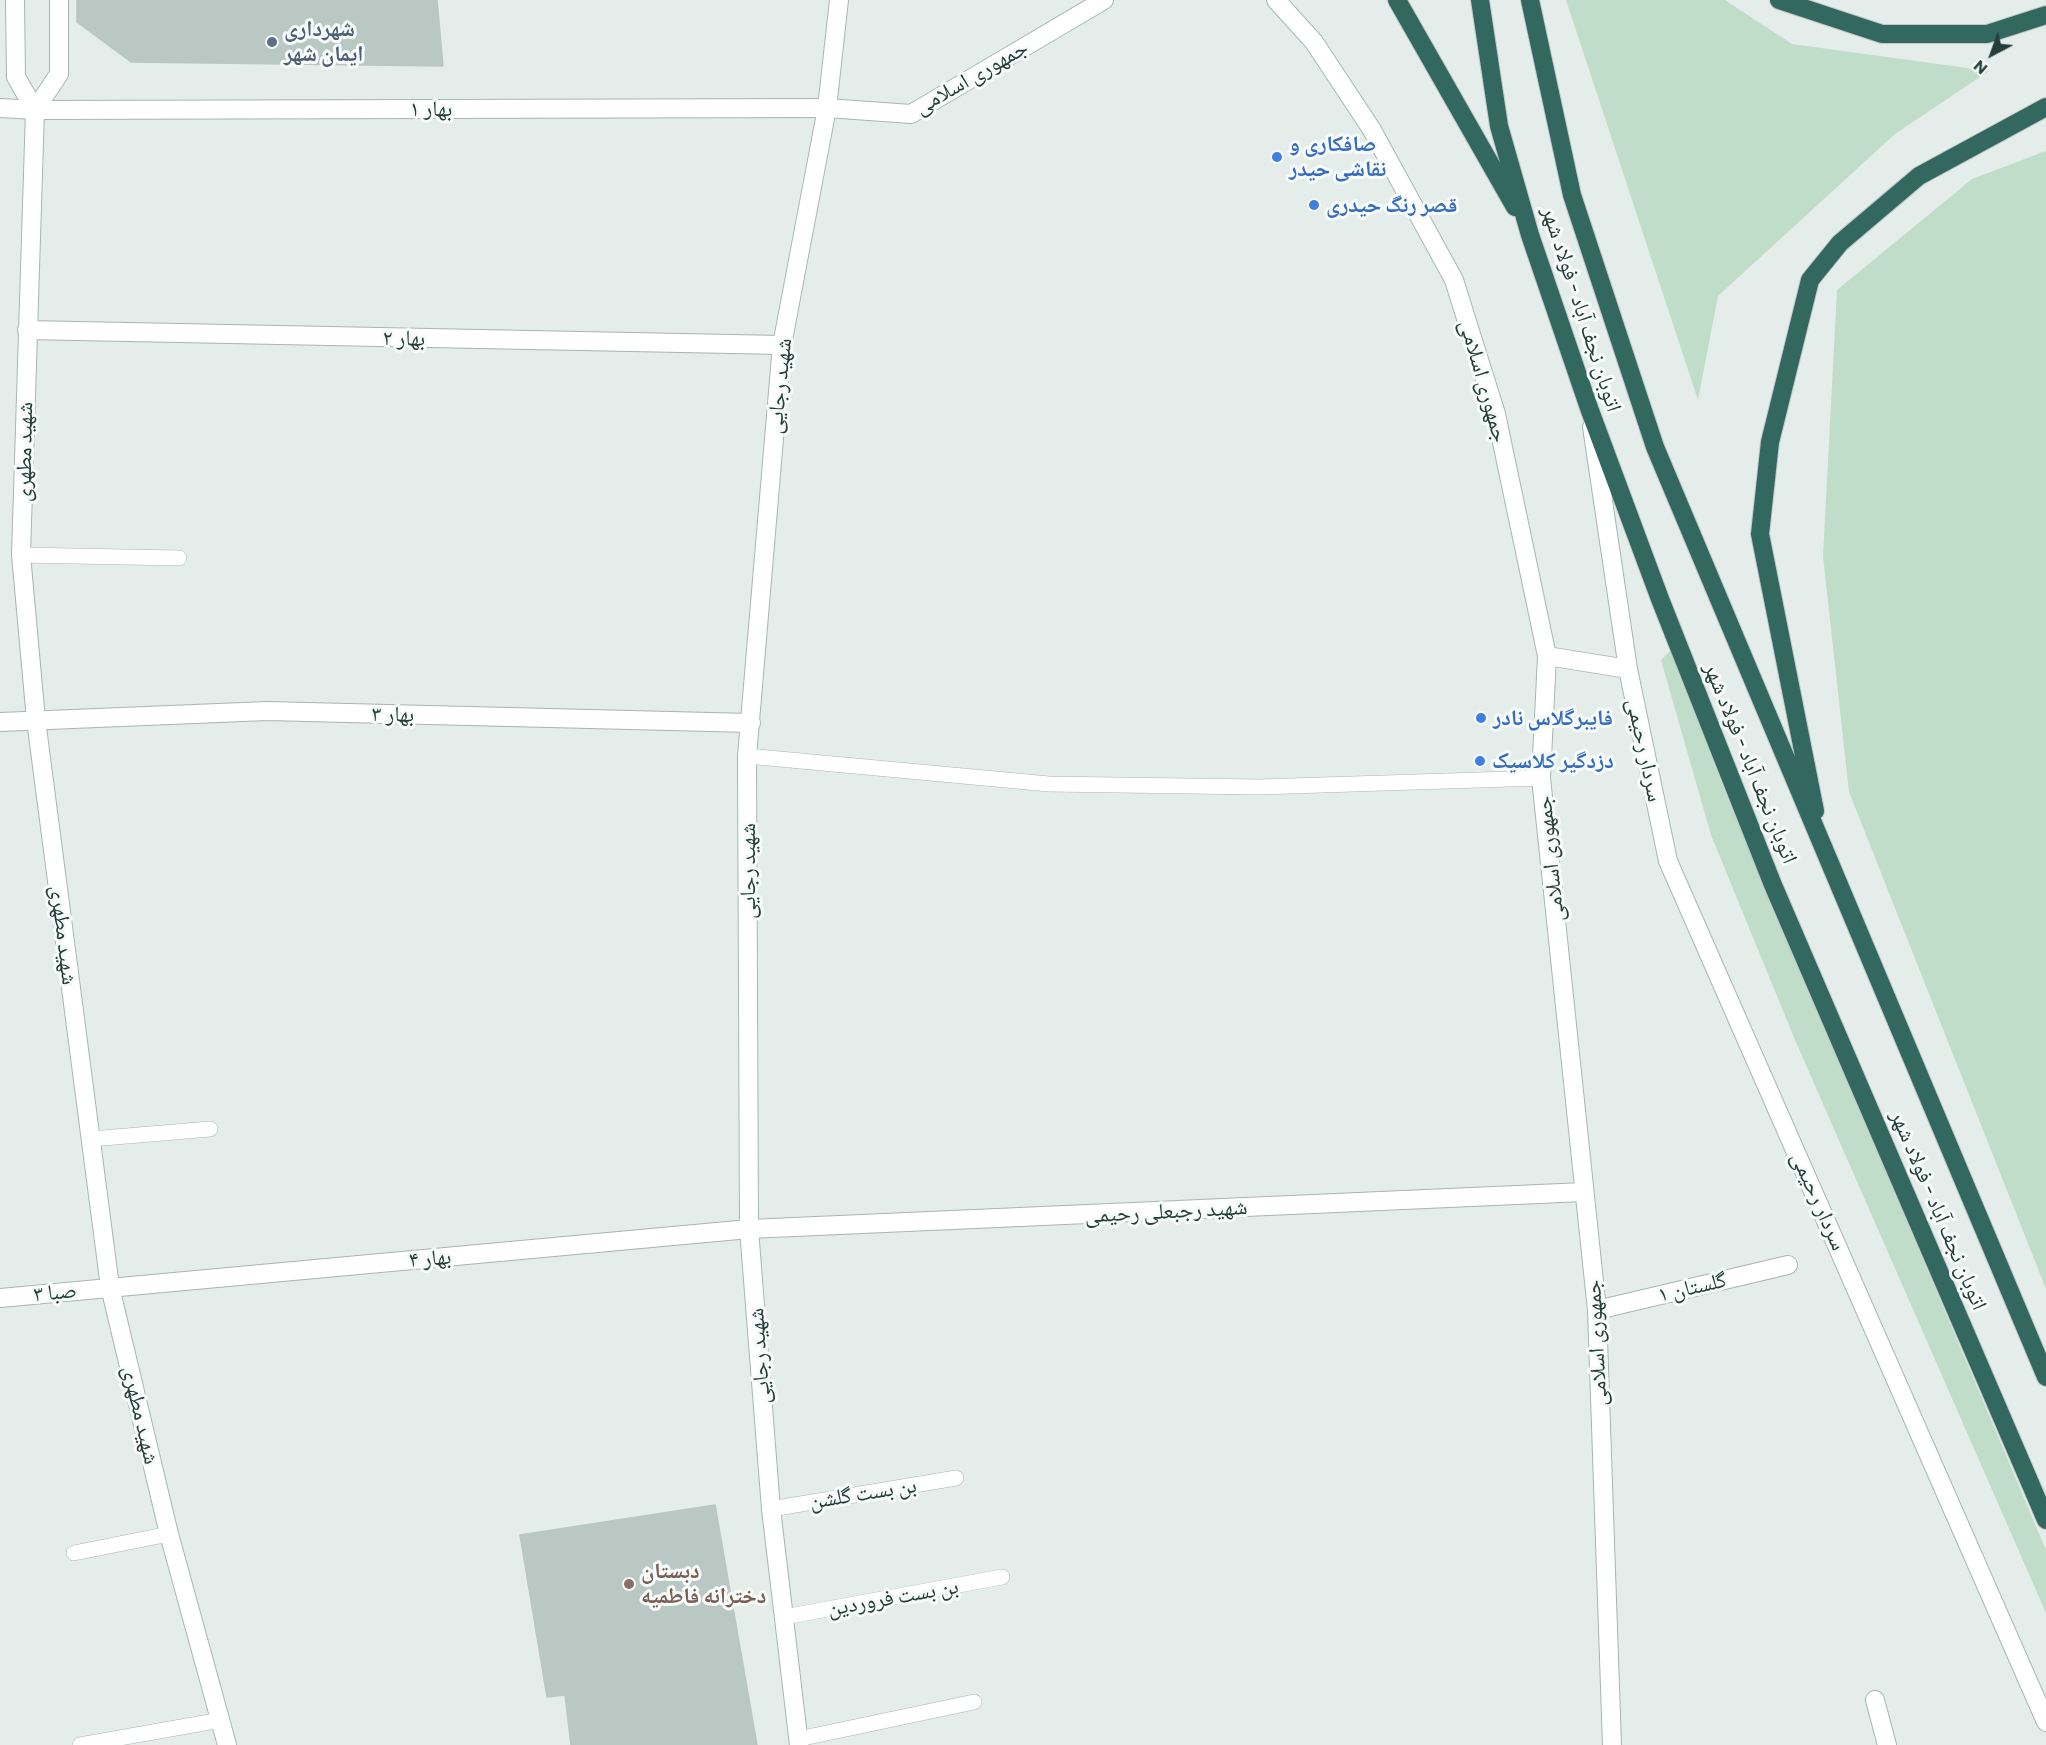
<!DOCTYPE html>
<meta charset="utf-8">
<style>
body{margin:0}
#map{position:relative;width:2046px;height:1745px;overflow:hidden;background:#e5edea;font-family:Commissioner,sans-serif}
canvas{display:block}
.north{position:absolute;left:1962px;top:24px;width:60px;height:60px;-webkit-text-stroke:4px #f6faf8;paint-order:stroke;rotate:221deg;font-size:16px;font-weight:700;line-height:24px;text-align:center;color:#253e39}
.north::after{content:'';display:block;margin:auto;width:21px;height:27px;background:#253e39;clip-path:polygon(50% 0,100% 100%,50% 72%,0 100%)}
</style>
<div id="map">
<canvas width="2046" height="1745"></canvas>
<div class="north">N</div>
</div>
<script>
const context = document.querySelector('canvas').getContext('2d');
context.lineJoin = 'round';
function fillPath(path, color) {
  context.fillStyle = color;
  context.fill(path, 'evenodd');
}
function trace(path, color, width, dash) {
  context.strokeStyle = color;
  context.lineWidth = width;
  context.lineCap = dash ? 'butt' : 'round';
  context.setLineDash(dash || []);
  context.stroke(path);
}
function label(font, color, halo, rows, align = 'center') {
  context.font = font + ' Commissioner,"Noto Naskh Arabic",sans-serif';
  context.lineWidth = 6;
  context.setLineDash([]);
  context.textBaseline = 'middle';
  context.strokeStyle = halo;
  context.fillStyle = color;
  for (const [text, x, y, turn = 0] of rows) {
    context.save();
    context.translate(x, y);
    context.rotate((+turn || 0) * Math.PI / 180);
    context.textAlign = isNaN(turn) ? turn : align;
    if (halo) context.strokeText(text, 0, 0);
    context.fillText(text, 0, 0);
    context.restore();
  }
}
fillPath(new Path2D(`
 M1566 0H1725L1792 44 1989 71 1895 134 1718 296 1698 400Z
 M2046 151V1289L1849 792 1823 556 1837 290 1972 179Z
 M1671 650 1726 794 2046 1550V1613L1795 1040 1711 835 1661 660Z`), '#c0ddca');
const building = new Path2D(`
 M77 0H437L443 66 131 62 77 22Z
 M715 1505 757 1745H571L565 1695 547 1697 520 1535Z`);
fillPath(building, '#bac8c3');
trace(building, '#b8c7c2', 1.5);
const lane = new Path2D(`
 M21 555 179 558
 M747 756 1049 784 1259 787 1541 778
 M91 1139 210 1129
 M771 1509 956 1478
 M74 1553 169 1534
 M784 1617 1002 1577
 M798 1739 974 1702
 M80 1745 221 1720`);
const street = new Path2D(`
 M0 108 35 110 827 108
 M27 330 782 345
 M0 722 267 711 751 723
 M0 1298 749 1229 1584 1192
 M1597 1310 1788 1265
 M1875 1700 1887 1745`);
const secondary = new Path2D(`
 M15 0 16 77 35 110 59 74V0
 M1276 0 1314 42 1372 130 1454 280 1496 414 1547 656 1541 778 1597 1310 1612 1745
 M827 108 911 114 1104 0
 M35 110 21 555 36 720 110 1287 169 1534 227 1745
 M1592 427 1628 669 1668 861 2046 1722
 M1547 656 1628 669
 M799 1745 771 1509 749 1229 747 756 782 345 827 108 839 0`);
const highway = new Path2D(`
 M1397 0 1515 207
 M1480 0 1499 126 1530 235 1589 408 1660 599 1773 885 2046 1520
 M1530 0 1572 195 1655 447 2046 1377
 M1779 0 1882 34H1987L2046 15
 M1815 811 1760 534 1770 442 1810 280 1840 243 1919 176 2046 107`);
trace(lane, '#a8b5b1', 16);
trace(street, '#a8b5b1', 20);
trace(secondary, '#a4b8b3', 20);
trace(highway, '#c2c9c8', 20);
trace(lane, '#fff', 15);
trace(street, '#fff', 18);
trace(secondary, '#fff', 18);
trace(highway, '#336861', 18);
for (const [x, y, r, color] of [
 [272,42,6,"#5c6f8a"],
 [1277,157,6,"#3f7fe0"],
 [1314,205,6,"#3f7fe0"],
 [1481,718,6,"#3f7fe0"],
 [1480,761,6,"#3f7fe0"],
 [629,1584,6,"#8d6e63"]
]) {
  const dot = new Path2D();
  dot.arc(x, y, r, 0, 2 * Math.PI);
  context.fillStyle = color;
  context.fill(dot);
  trace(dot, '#f6faf8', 2);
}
label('bold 22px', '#4e5e75', '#f6faf8', [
 ["شهرداری",284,29],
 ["ایمان شهر",284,54]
], 'left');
label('22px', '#253e39', '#f6faf8', [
 ["جمهوری اسلامی",971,77,-30],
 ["بهار ۱",431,109],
 ["اتوبان نجف آباد - فولاد شهر",1582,309,72],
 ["بهار ۲",404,338,1],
 ["جمهوری اسلامی",1484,381,74],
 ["شهید رجایی",779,386,-84],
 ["شهید مطهری",24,452,-89],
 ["بهار ۳",393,714,1],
 ["سردار رحیمی",1645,750,78],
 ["اتوبان نجف آباد - فولاد شهر",1751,763,68],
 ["جمهوری اسلامی",1550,859,-96],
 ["شهید رجایی",748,871,-90],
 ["شهید مطهری",64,935,83],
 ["سردار رحیمی",1819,1201,66],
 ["اتوبان نجف آباد - فولاد شهر",1939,1210,67],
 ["شهید رجبعلی رحیمی",1166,1211,-3],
 ["بهار ۴",430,1258,-5],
 ["گلستان ۱",1692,1287,-13],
 ["صبا ۳",55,1292,-6],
 ["جمهوری اسلامی",1596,1343,-93],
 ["شهید رجایی",759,1356,-94],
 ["شهید مطهری",141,1415,77],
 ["بن بست گلشن",863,1493,-9],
 ["بن بست فروردین",893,1597,-10]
]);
label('bold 22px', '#366cbe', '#f6faf8', [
 ["صافکاری و",1289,144],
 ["نقاشی حیدر",1289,169],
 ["قصر رنگ حیدری",1326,205],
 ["فایبرگلاس نادر",1493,718],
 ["دزدگیر کلاسیک",1492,761]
], 'left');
label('bold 22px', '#785e54', '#f6faf8', [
 ["دبستان",641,1571],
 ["دخترانه فاطمیه",641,1596]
], 'left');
</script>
